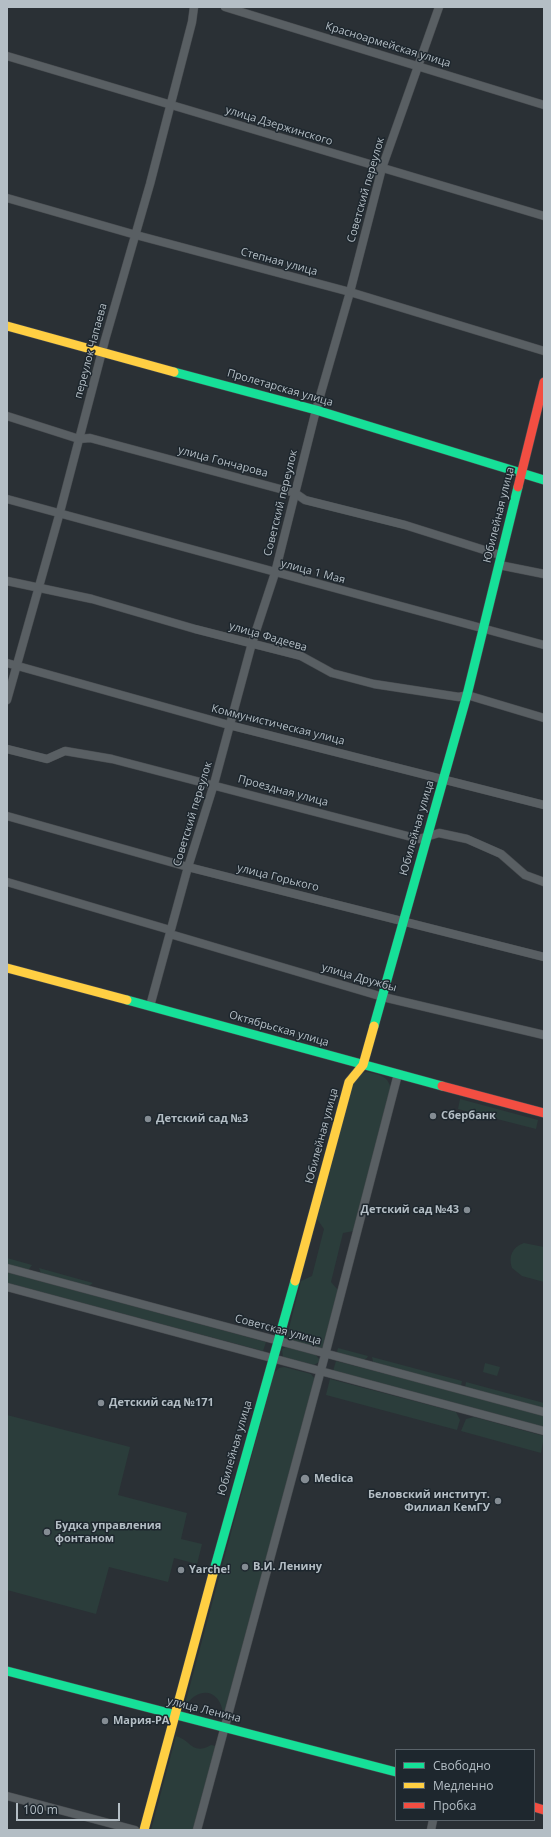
<!DOCTYPE html>
<meta charset="utf-8">
<style>
body{margin:0}
#map{position:relative;width:551px;height:1837px;overflow:hidden;background:#2a3035;font-family:"Open Sans",sans-serif}
canvas{display:block}
.frame{position:absolute;inset:0;border:8px solid #b4bec5;pointer-events:none}
.legend{position:absolute;left:395px;top:1749px;width:140px;height:72px;box-sizing:border-box;background:#1e272e;border:1px solid #5a636a;margin:0;padding:5px 7px;list-style:none;font-size:12px;color:#b4bec5}
.legend li{display:flex;align-items:center;gap:8px;height:20px}
.legend b{width:20px;border:1px solid #5a636a}
.scale{position:absolute;left:16px;top:1803px;width:104px;height:18px;box-sizing:border-box;border:2px solid #b4bec5;border-top:0;padding-left:5px;font-size:12px;line-height:14px;white-space:nowrap;color:#b4bec5;-webkit-text-stroke:3px #1e272e;paint-order:stroke}
</style>
<div id="map">
<canvas width="551" height="1837"></canvas>
<div class="frame"></div>
<ul class="legend">
<li><b style="height:5px;background:#16e098"></b>Свободно</li>
<li><b style="height:5px;background:#ffcf43"></b>Медленно</li>
<li><b style="height:5px;background:#f24e42"></b>Пробка</li>
</ul>
<div class="scale">100 m</div>
</div>
<script>
const context = document.querySelector('canvas').getContext('2d');
context.lineJoin = 'round';
function fillPath(path, color) {
  context.fillStyle = color;
  context.fill(path, 'evenodd');
}
function trace(path, color, width, dash) {
  context.strokeStyle = color;
  context.lineWidth = width;
  context.lineCap = dash ? 'butt' : 'round';
  context.setLineDash(dash || []);
  context.stroke(path);
}
function label(font, color, halo, rows, align = 'center') {
  context.font = font + ' "Open Sans",sans-serif';
  context.lineWidth = 3;
  context.setLineDash([]);
  context.textBaseline = 'middle';
  context.strokeStyle = halo;
  context.fillStyle = color;
  for (const [text, x, y, turn = 0] of rows) {
    context.save();
    context.translate(x, y);
    context.rotate((+turn || 0) * Math.PI / 180);
    context.textAlign = isNaN(turn) ? turn : align;
    if (halo) context.strokeText(text, 0, 0);
    context.fillText(text, 0, 0);
    context.restore();
  }
}
fillPath(new Path2D(`
 M367 1072C379 1075 388 1075 391 1089L354 1231 343 1233 331 1282 338 1290 322 1350 286 1340 301 1281 312 1276 324 1229 317 1219 354 1080 363 1073Z
 M460 1099 538 1120 536 1129 458 1109Z
 M524 1243 544 1247V1282L522 1276 512 1268C508 1257 512 1247 524 1243Z
 M7 1258 32 1265 27 1272 7 1266Z
 M39 1268 93 1283 86 1288 42 1276Z
 M7 1272 266 1342 263 1351 7 1283Z
 M286 1347 316 1355 319 1359V1362L314 1365 283 1357 282 1349Z
 M338 1348 368 1356 367 1358 362 1361 336 1356Z
 M372 1357 462 1381 461 1386 373 1362Z
 M336 1361 544 1415V1427L333 1371Z
 M485 1363 500 1367 497 1376 483 1372Z
 M284 1367 311 1374 315 1379 226 1713H223C220 1690 200 1686 187 1704H185L274 1373 279 1368Z
 M330 1379 456 1412 460 1420 457 1430 326 1395Z
 M466 1382 544 1403V1410L465 1388Z
 M7 1415 130 1447 118 1495 187 1513 181 1539 202 1544 197 1564 174 1558 168 1582 109 1567 96 1614 7 1590Z
 M474 1417 544 1436 541 1453 461 1431 466 1419Z
 M176 1736C191 1740 192 1756 211 1745L216 1746 194 1830H151Z`), '#2b3d3b');
const street = new Path2D(`
 M225 7 544 105
 M7 56 544 216
 M7 198 136 235 350 292 544 351
 M7 416 79 439 90 438 295 493 305 500 405 525 500 555
 M7 499 544 645
 M499 565 544 574
 M7 581 92 599 195 629 301 656 332 673 374 684 459 697 467 695 544 718
 M7 663 229 725 544 805
 M7 700 60 512 105 340 150 184 192 22 194 7
 M7 749 47 759 65 751 112 759 419 839 439 833 467 839 501 854 525 875 544 882
 M7 816 188 867 544 957
 M7 882 170 930
 M170 934 383 997 544 1035
 M150 1006 188 867 214 784 252 643 275 573 316 410 350 292 382 168 439 7
 M7 1268 544 1412
 M7 1287 544 1431
 M7 1796 135 1830
 M197 1830 325 1355 398 1074
 M431 1830 433 1820`);
const fast = new Path2D(`
 M174 372 316 410 544 480
 M127 1000 442 1086
 M374 1026 467 695 518 487
 M213 1574 295 1281
 M7 1671 396 1772`);
const slow = new Path2D(`
 M7 326 174 372
 M7 968 127 1000
 M295 1281 349 1082 363 1065 374 1026
 M144 1830 213 1574`);
const jam = new Path2D(`
 M518 487 544 382
 M442 1086 544 1113
 M534 1807 544 1810`);
trace(street, '#484c50', 9);
trace(fast, '#484c50', 10);
trace(slow, '#484c50', 10);
trace(jam, '#484c50', 10);
trace(street, '#595f63', 8);
trace(fast, '#16e098', 9);
trace(slow, '#ffcf43', 9);
trace(jam, '#f24e42', 9);
for (const [x, y, r, color] of [
 [433,1116,4,"#848c93"],
 [148,1119,4,"#848c93"],
 [467,1210,4,"#848c93"],
 [101,1403,4,"#848c93"],
 [305,1479,5,"#848c93"],
 [498,1501,4,"#848c93"],
 [47,1532,4,"#848c93"],
 [245,1567,4,"#848c93"],
 [181,1570,4,"#848c93"],
 [105,1721,4,"#848c93"]
]) {
  const dot = new Path2D();
  dot.arc(x, y, r, 0, 2 * Math.PI);
  context.fillStyle = color;
  context.fill(dot);
  trace(dot, '#1e272e', 1.5);
}
label('11px', '#b4bec5', '#1e272e', [
 ["Красноармейская улица",388,45,17],
 ["улица Дзержинского",279,126,17],
 ["Советский переулок",366,190,-74],
 ["Степная улица",279,262,15],
 ["переулок Чапаева",91,351,-75],
 ["Пролетарская улица",280,388,16],
 ["улица Гончарова",223,462,15],
 ["Советский переулок",281,503,-76],
 ["Юбилейная улица",499,515,-76],
 ["улица 1 Мая",313,572,15],
 ["улица Фадеева",268,637,16],
 ["Коммунистическая улица",278,725,14],
 ["Проездная улица",283,791,15],
 ["Советский переулок",193,814,-73],
 ["Юбилейная улица",417,828,-74],
 ["улица Горького",278,878,14],
 ["улица Дружбы",359,978,16],
 ["Октябрьская улица",279,1029,16],
 ["Юбилейная улица",322,1136,-75],
 ["Советская улица",278,1330,15],
 ["Юбилейная улица",235,1448,-74],
 ["улица Ленина",204,1710,14]
]);
label('bold 11px', '#b4bec5', '#1e272e', [
 ["Сбербанк",441,1116],
 ["Детский сад №3",156,1119],
 ["Детский сад №43",459,1210,"right"],
 ["Детский сад №171",109,1403],
 ["Mеdica",314,1479],
 ["Беловский институт.",490,1495,"right"],
 ["Филиал КемГУ",490,1508,"right"],
 ["Будка управления",55,1526],
 ["фонтаном",55,1539],
 ["В.И. Ленину",253,1567],
 ["Yarche!",189,1570],
 ["Мария-РА",113,1721]
], 'left');
</script>
